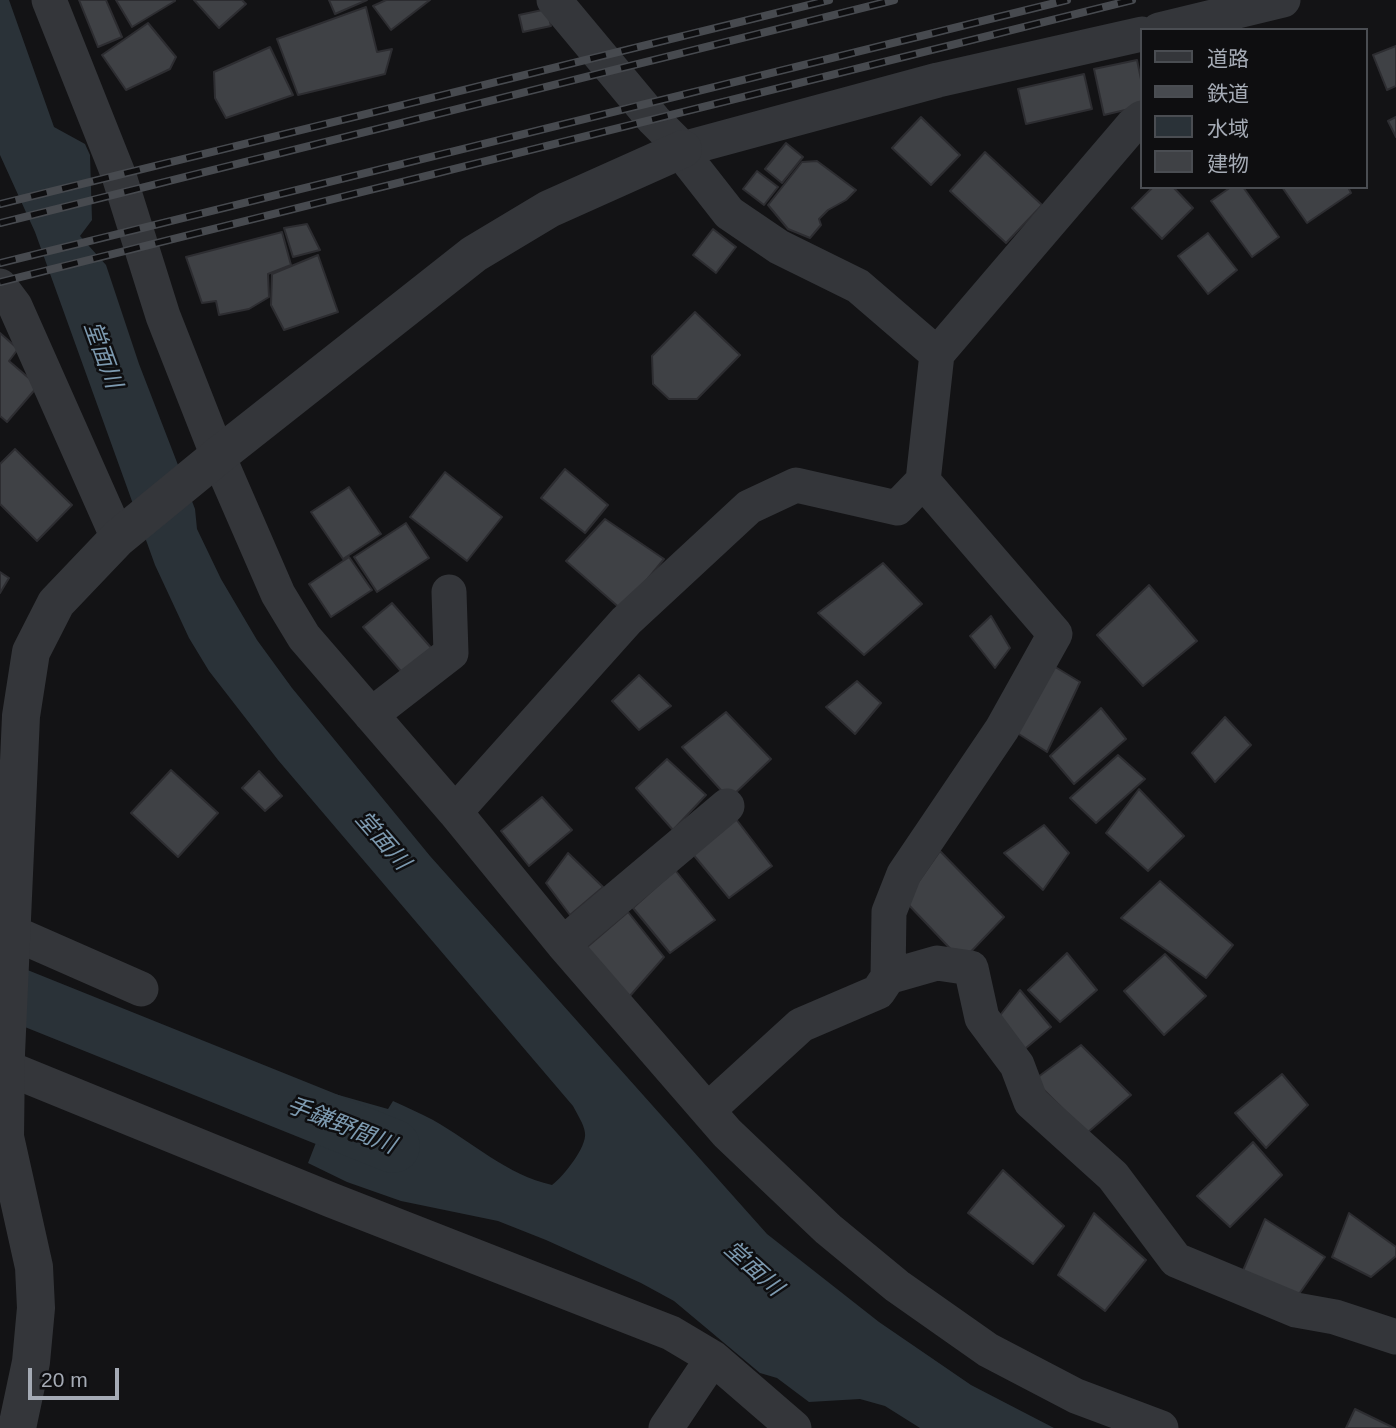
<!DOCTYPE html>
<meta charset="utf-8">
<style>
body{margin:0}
#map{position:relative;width:1396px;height:1428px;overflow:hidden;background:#131315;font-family:Helvetica,"Noto Sans JP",sans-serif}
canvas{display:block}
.legend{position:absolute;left:1140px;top:28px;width:228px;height:161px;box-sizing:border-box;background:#0e0e10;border:2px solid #4a4d52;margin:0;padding:9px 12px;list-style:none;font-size:21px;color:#a5abb5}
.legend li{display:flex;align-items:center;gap:14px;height:35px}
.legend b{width:35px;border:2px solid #4a4d52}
.scale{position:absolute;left:28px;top:1368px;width:91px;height:32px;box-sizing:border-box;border:4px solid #a5abb5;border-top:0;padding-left:9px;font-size:21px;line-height:24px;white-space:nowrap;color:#a5abb5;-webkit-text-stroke:5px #0e0e10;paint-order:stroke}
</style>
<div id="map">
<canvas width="1396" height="1428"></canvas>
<ul class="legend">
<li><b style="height:9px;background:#34363a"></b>道路</li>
<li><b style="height:9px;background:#474a4f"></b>鉄道</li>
<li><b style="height:19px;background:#2a3238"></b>水域</li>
<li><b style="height:19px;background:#3f4145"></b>建物</li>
</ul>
<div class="scale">20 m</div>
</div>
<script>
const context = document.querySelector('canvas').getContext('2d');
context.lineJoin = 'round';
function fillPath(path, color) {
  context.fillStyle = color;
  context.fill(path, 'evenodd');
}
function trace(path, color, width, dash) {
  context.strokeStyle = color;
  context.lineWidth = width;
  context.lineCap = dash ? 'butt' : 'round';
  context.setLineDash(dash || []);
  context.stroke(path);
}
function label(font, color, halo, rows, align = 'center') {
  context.font = font + ' Helvetica,"Noto Sans JP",sans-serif';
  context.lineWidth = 5;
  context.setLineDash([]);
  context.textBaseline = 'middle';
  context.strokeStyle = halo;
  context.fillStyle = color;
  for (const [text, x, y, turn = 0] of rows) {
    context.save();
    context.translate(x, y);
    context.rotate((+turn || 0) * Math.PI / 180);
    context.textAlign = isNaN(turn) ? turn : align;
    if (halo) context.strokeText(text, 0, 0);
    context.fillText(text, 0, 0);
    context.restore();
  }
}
fillPath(new Path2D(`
 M0 0H9L54 127 85 144 90 155 92 220 80 236 106 265 139 364 195 509 197 529 221 579 257 640 292 688 430 856 767 1234 879 1322 971 1385 1054 1428H920L885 1406 860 1399 809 1402 777 1378 760 1373 674 1301 641 1283 546 1240 498 1221 401 1201 347 1182 308 1163 335 1094 388 1109 393 1101C406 1107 420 1113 433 1120 472 1142 507 1175 552 1185 563 1177 587 1147 585 1133 584 1124 577 1114 573 1106L278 760 209 671 189 638 155 565 35 232 0 155Z`), '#2a3238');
trace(new Path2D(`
 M0 988 393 1146`), '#2a3238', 54);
const building = new Path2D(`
 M79 0H106L122 37 98 47Z
 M116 0H175V1L132 27Z
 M194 0H242L246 4 219 28Z
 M329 0H367L335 14Z
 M386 0H430L391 30 373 6Z
 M366 7 377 52 392 49 385 74 298 95 277 39Z
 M547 9 551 26 523 32 519 15Z
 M148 23 176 57 170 69 126 90 102 55Z
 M1396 46V86L1387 90 1373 55Z
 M270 47 293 95 226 118 215 98 214 72Z
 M1137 60 1142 84V106L1104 115 1094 69Z
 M1084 74 1092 109 1026 124 1018 89Z
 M921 117 960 155 931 185 892 148Z
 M1396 117V137L1388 121Z
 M786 143 803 157 782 183 765 169Z
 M985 152 1042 205 1006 243 950 191Z
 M817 161 856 190 846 200 828 210 819 219 821 225 810 238 788 229 768 205 802 162Z
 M757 171 778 187 764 205 743 189Z
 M1153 187H1173L1193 208 1162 239 1132 208Z
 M1231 187H1243L1279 237 1252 257 1211 201Z
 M1282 187H1348L1351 193 1307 223Z
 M307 224 320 250 293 257 284 228Z
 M713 229 736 247 716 273 693 255Z
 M282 232 291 265 268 274 269 297 249 309 219 315 216 301 202 303 186 257Z
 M1208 233 1237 270 1208 294 1178 256Z
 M318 255 338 312 284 330 271 305 272 274Z
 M695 312 740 355 697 399H669L653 384 652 356Z
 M0 333 18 349 9 361 38 386 7 422 0 416Z
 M15 449 72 505 37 541 0 504V464Z
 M565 469 608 505 585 533 541 498Z
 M445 472 502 517 467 561 410 517Z
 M349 487 381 534 343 559 311 512Z
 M605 519 664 559 622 610 566 561Z
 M406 523 429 558 377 592 354 557Z
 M349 557 372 590 331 617 309 584Z
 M883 563 922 604 864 655 818 613Z
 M0 572 9 578 0 593Z
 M1149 585 1197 641 1143 686 1097 635Z
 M392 603 434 651 405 676 363 627Z
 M991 616 1010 648 995 668 970 636Z
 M1047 662 1080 682 1047 752 1014 731Z
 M639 675 671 706 639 730 612 701Z
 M857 681 881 703 855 734 826 707Z
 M1101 708 1126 739 1074 784 1050 756Z
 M726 712 771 759 729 799 682 747Z
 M1225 717 1251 745 1215 782 1192 753Z
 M1118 755 1145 779 1096 823 1070 798Z
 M667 759 706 795 673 830 636 788Z
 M171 770 218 813 178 857 131 813Z
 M259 771 282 796 265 811 242 788Z
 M1139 789 1184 836 1148 871 1106 833Z
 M542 797 572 830 529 866 501 831Z
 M736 819 772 866 729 898 692 853Z
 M1044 825 1069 853 1043 890 1004 853Z
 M940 851 1004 917 962 961 905 901Z
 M568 853 603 887 570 915 546 883Z
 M675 870 715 920 670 953 633 908Z
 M1160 881 1233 945 1206 978 1121 918Z
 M628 912 664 957 629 997 586 948Z
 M1067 953 1097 990 1060 1022 1028 990Z
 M1165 954 1206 996 1164 1035 1124 991Z
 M1020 990 1051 1027 1020 1053 994 1023Z
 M1081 1045 1131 1095 1087 1133 1034 1080Z
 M1282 1074 1308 1105 1266 1148 1235 1113Z
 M1253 1142 1282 1175 1230 1227 1197 1196Z
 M1003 1170 1064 1226 1033 1264 968 1213Z
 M1094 1213 1146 1260 1105 1311 1058 1275Z
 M1349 1213 1396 1247V1256L1371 1277 1332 1257Z
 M1265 1219 1325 1257 1292 1304 1242 1273Z
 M1355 1409 1394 1428H1346Z`);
fillPath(building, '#3f4145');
trace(building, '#2d2d31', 2);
trace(new Path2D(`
 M49 0 119 176 163 316 218 456 278 594 304 637 455 812 563 944 727 1133 828 1229 897 1286 988 1350 1076 1396 1161 1428
 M554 0 654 120 683 149 689 162 729 213 779 247 858 286 937 354
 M1159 30 1283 0
 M683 149 938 80 1142 34
 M0 286 15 306 118 538
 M371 715 451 653 449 592
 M455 812 626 621 749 507 796 485 897 508 923 481 937 354 1132 126 1142 118
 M0 927 141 989
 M563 944 727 806
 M888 977 937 963 971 968 982 1018 1017 1065 1031 1102 1113 1176 1176 1260 1296 1310 1335 1317 1396 1337
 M0 1065 331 1200 671 1333 713 1358 794 1428
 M708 1110 801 1025 878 992 888 977 889 912 904 874 1002 729 1055 634 923 481
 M666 1428 713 1358`), '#34363a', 35);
trace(new Path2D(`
 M17 1428 31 1362 36 1308 34 1267 5 1137 6 1054 21 716 31 652 56 603 118 538 218 456 474 254 549 209 683 149`), '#34363a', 38);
const rail = new Path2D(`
 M0 204 829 0
 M0 223 894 0
 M0 263 1067 0
 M0 282 1132 0`);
trace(rail, '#474a4f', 8);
trace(rail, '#0e0e10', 5, [16]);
label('italic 23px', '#7d9ab0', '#0e0e10', [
 ["堂面川",102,355,70],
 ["堂面川",382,841,49],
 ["手鎌野間川",341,1126,22],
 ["堂面川",753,1269,42]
]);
</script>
